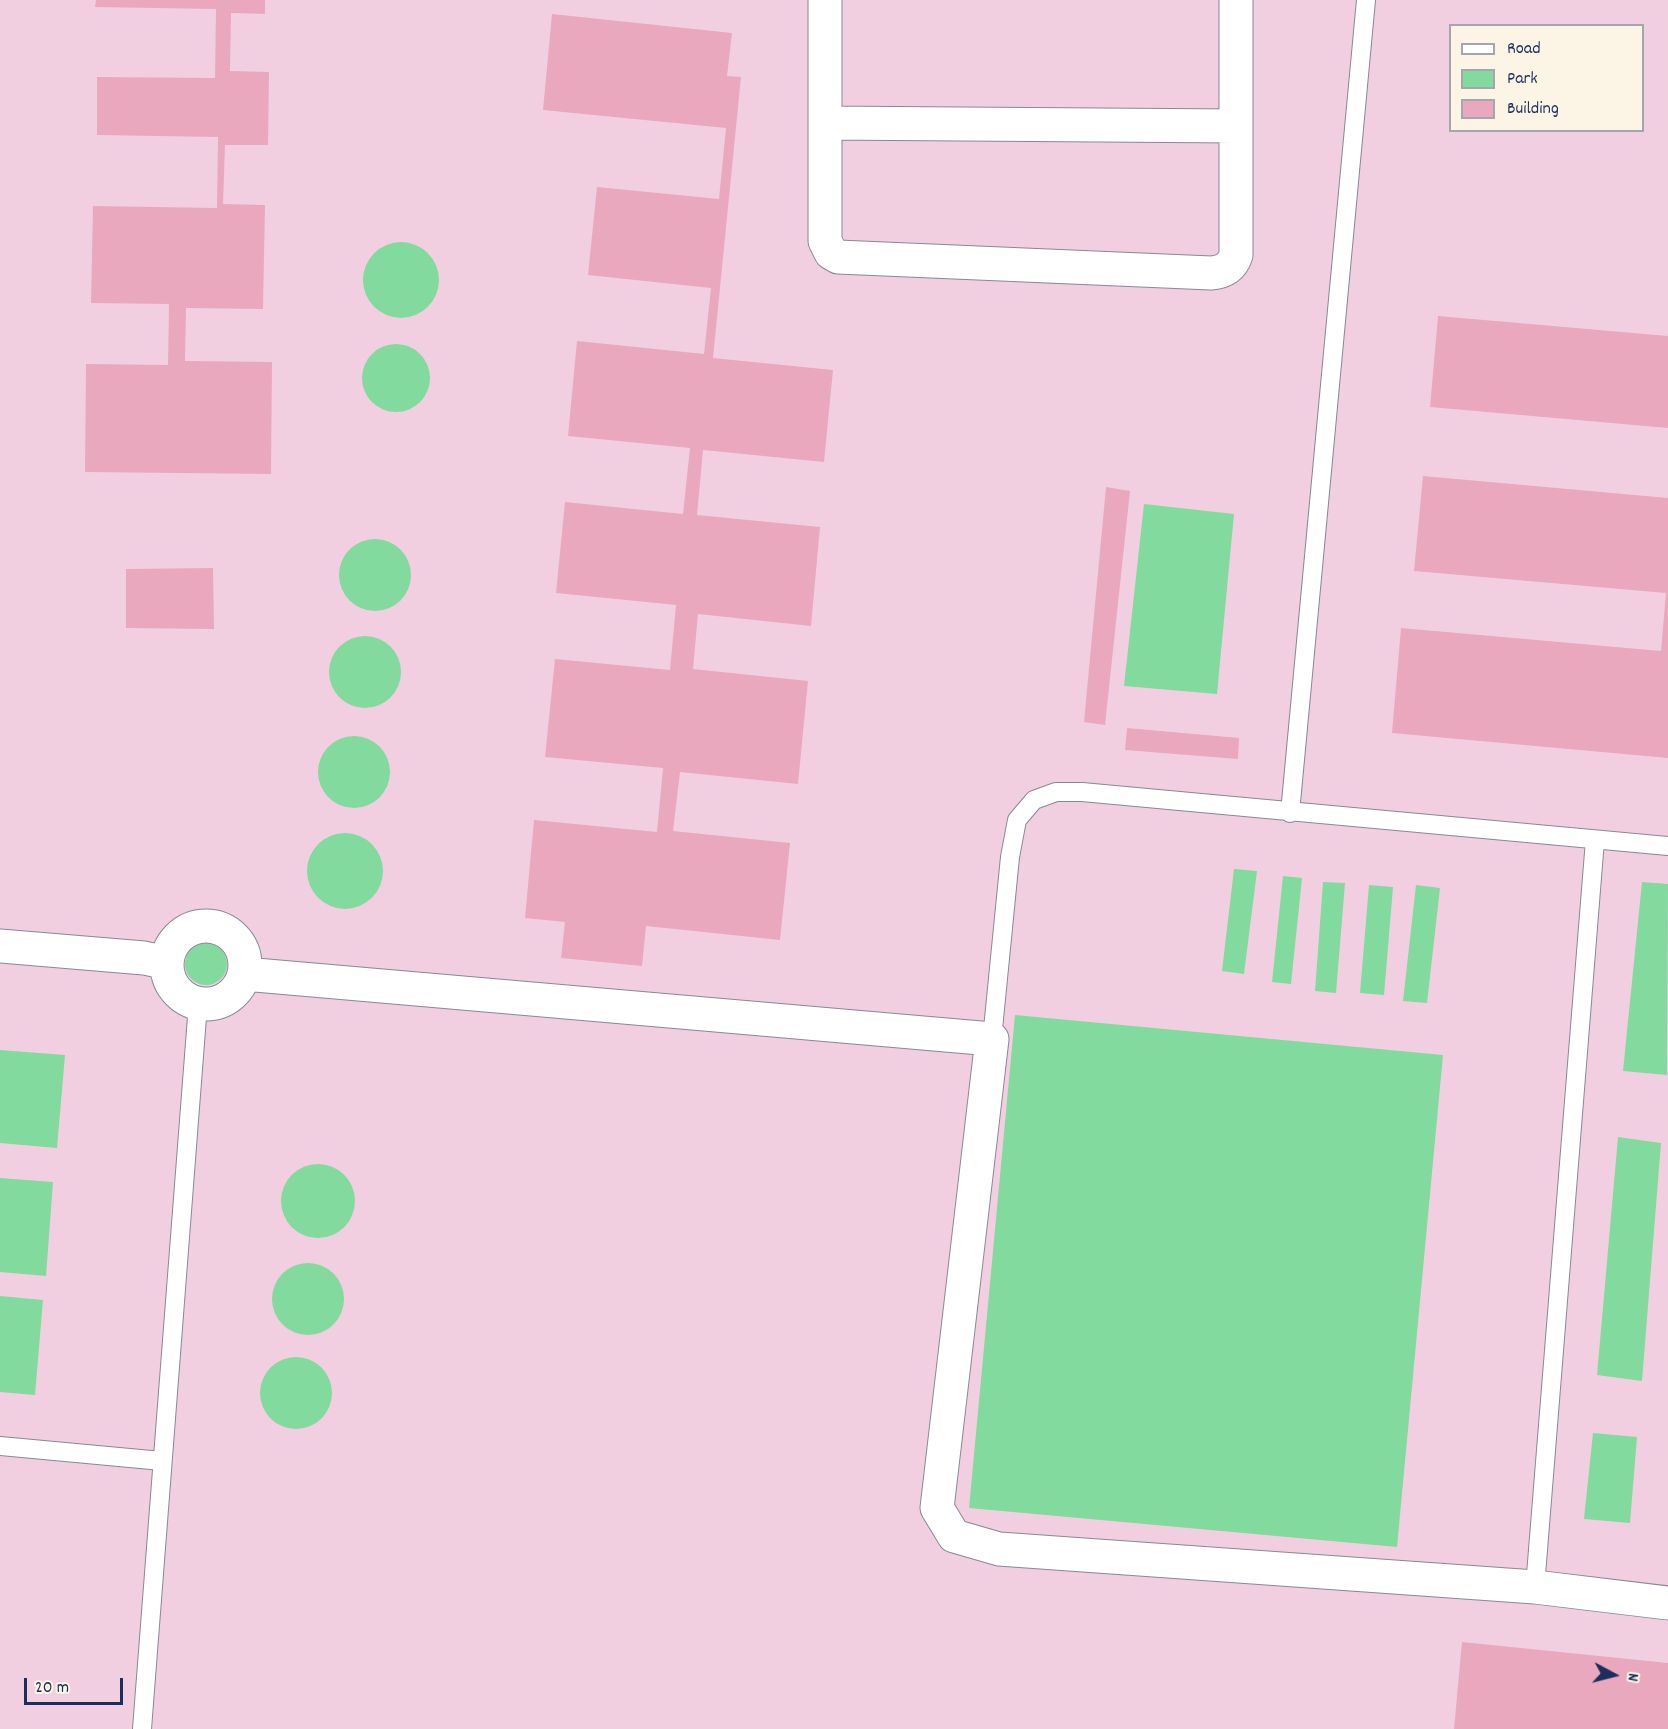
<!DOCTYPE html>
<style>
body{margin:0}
#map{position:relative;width:1668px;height:1729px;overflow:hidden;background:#f5e3c8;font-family:Dekko,sans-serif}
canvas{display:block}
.legend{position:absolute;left:1449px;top:24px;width:195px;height:108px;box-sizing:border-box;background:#fcf5e5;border:2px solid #a2a6af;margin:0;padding:8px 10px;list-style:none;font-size:18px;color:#1b2f5e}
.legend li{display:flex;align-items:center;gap:12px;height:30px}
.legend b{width:30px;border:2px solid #a2a6af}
.north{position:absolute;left:1584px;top:1645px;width:60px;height:60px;-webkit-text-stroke:4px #fcf5e5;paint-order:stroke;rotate:97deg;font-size:16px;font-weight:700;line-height:24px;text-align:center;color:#1b2f5e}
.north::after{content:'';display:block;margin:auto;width:21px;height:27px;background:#1b2f5e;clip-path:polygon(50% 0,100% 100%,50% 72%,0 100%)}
.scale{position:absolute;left:24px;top:1678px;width:99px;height:27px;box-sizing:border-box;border:3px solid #1b2f5e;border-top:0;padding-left:8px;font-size:18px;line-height:21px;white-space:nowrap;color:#1b2f5e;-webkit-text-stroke:4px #fcf5e5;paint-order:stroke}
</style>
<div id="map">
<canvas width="1668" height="1729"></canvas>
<ul class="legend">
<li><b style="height:8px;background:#fff"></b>Road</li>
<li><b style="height:16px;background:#82da9e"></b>Park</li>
<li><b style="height:16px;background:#e9a8be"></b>Building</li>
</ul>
<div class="north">N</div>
<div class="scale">20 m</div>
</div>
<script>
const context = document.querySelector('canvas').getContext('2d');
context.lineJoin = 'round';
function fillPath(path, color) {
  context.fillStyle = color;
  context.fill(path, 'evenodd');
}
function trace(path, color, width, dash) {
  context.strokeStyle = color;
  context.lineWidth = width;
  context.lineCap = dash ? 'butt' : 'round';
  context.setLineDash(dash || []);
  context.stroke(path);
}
fillPath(new Path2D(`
 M0 0H1668V1729H0ZM1450 26H1642V130H1450Z`), '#f2cfe0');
fillPath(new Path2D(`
 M363 280a38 38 0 1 1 76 0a38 38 0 1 1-76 0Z
 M362 378a34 34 0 1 1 68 0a34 34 0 1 1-68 0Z
 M1144 504 1234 514 1217 694 1124 686Z
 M339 575a36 36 0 1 1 72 0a36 36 0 1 1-72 0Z
 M329 672a36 36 0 1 1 72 0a36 36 0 1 1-72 0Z
 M318 772a36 36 0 1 1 72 0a36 36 0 1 1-72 0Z
 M307 871a38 38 0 1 1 76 0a38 38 0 1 1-76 0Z
 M1234 869 1257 871 1244 974 1222 971Z
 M1283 876 1302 878 1291 984 1272 982Z
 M1323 882 1345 883 1336 993 1315 991Z
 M1642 882 1668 884 1667 1075 1623 1071Z
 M1369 885 1393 887 1384 995 1360 993Z
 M1416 885 1440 888 1427 1003 1403 1001Z
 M185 964a21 21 0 1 1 42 0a21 21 0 1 1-42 0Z
 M1015 1015 1443 1055 1397 1547 969 1508Z
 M0 1050 65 1055 57 1148 0 1143Z
 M1618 1137 1661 1143 1642 1381 1597 1375Z
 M281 1201a37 37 0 1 1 74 0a37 37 0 1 1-74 0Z
 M0 1178 53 1182 46 1276 0 1272Z
 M272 1299a36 36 0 1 1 72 0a36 36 0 1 1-72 0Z
 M0 1296 43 1300 35 1395 0 1392Z
 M260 1393a36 36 0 1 1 72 0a36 36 0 1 1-72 0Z
 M1593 1433 1637 1437 1630 1523 1584 1519Z`), '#82da9e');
fillPath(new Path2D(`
 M96 0H265V14L231 13 230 71 269 72 268 145H225L223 204 265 205 263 309 186 308 185 361 272 362 271 474 85 472 86 364 168 365 169 304 91 303 93 206 217 208 218 137 97 135V77L215 78 216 9 95 7Z
 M552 14 732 33 727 76 741 77 713 358 833 370 824 462 703 450 697 515 820 527 811 626 698 614 693 669 808 681 798 784 680 772 673 831 790 843 780 940 646 926 642 966 561 958 565 922 525 918 534 820 657 832 663 768 545 757 555 659 670 670 676 605 556 593 565 502 683 514 690 448 568 436 577 341 704 354 711 288 588 275 597 187 719 199 726 128 543 110Z
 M1438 316 1668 336V428L1430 407Z
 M1423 476 1668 498V758L1392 733 1401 628 1661 651 1666 593 1414 571Z
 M1106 487 1130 491 1105 725 1084 722Z
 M213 568 214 629 126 628V569Z
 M1127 728 1239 738 1238 759 1125 750Z
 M1462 1642 1668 1663V1729H1454Z`), '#e9a8be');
const lane = new Path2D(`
 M1290 813 1366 0
 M992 1039 1010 857 1017 820 1034 800 1056 792H1082L1668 846
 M0 1446 162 1461
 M1535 1587 1595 840
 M142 1729 198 1004`);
const street = new Path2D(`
 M825 0V241L831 253 838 257 1211 273C1224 272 1232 267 1236 255V0
 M825 123 1236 126
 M167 965a39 39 0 1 1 78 0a39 39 0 1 1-78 0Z
 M0 946 144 958 167 963
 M244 974 992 1039 937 1508 954 1536 999 1549 1535 1587 1668 1603`);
trace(lane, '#888993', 20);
trace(street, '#888993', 35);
trace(lane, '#fff', 18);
trace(street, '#fff', 33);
</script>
